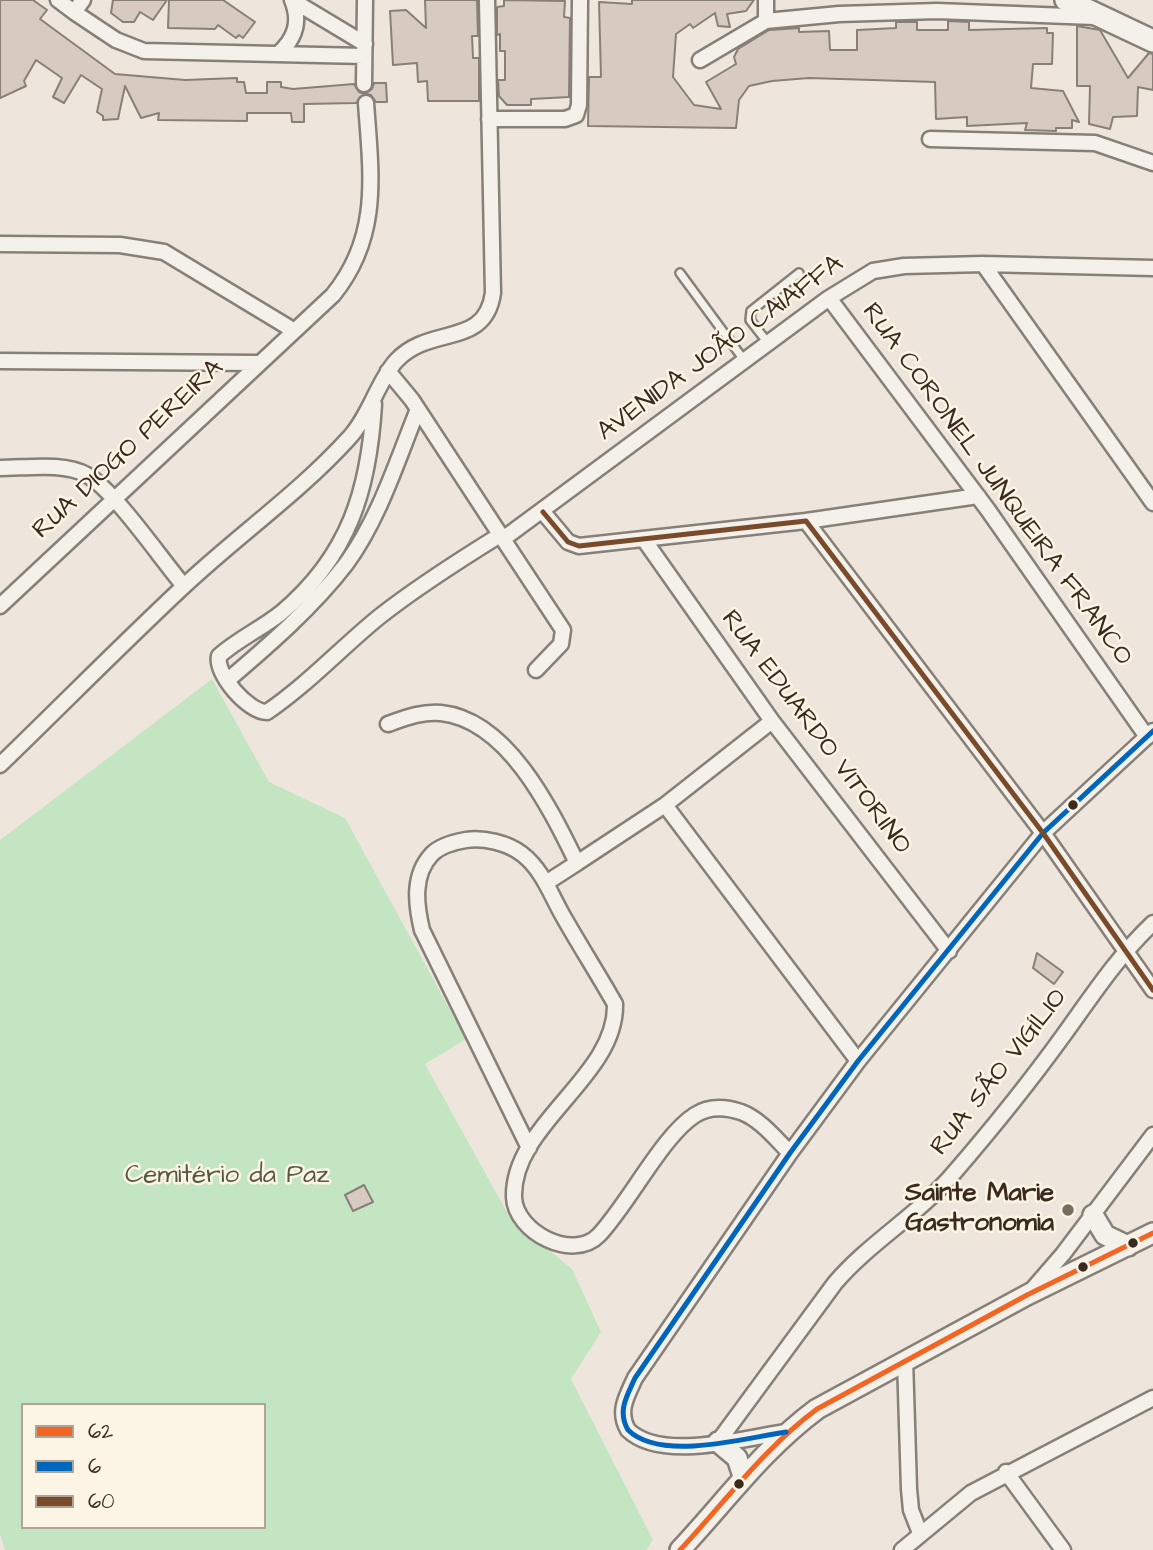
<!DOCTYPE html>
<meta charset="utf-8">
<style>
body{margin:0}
#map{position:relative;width:1153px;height:1550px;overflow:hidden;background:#eee6dc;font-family:"Architects Daughter",sans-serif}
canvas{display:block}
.legend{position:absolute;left:21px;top:1403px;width:245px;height:126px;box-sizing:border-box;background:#fcf5e5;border:2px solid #afa495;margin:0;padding:9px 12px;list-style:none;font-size:21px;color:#3b2a1e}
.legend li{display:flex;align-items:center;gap:14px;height:35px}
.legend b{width:35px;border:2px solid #afa495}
</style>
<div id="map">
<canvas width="1153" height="1550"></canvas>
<ul class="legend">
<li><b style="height:9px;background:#f26522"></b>62</li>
<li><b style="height:9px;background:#0065bd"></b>6</li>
<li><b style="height:9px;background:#7a4b2a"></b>60</li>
</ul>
</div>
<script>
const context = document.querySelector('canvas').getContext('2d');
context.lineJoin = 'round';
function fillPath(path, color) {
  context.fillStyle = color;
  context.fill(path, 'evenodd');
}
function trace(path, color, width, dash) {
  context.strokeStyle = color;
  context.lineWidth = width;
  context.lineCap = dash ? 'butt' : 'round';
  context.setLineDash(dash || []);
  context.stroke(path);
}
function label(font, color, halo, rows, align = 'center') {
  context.font = font + ' "Architects Daughter",sans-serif';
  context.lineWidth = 5;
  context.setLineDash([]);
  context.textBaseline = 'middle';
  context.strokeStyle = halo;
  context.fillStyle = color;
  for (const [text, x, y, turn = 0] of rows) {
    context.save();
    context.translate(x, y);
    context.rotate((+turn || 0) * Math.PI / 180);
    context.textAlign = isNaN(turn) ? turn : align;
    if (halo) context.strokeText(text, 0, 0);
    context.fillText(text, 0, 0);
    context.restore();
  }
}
fillPath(new Path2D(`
 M212 679 269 782 345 818 466 1039 425 1064 509 1216 572 1269 601 1332 571 1379 653 1540 646 1550H5L0 1534V840ZM23 1405H264V1527H23Z`), '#c4e5c2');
const building = new Path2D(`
 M0 0H33L47 10 40 19 115 74 185 80 237 78V82H244L246 93H267V82H281V87L293 89 354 84 359 92 365 94 356 103 304 104V122H292L291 113H247V121L158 120 159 113 141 118 125 86 118 119 103 120V116L97 112 102 89 81 75 64 103 53 97 62 78 36 60 24 81 26 86 0 98Z
 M113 0H167L153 20 140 12 134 22H123L111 13Z
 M169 0H223L255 22 243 38 239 35 236 38 218 25 215 29 168 28Z
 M425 0H477L478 36H472L473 58H479V101H428L427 81 418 82 417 63 393 65 390 11 406 10 426 28Z
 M504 0 565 1 564 17 570 18 569 97 531 99V105H507L499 96 498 80H505V51H500V34L497 35V7L504 6Z
 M632 0H754L746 11 727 14 730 27 718 26 715 13 693 28 690 24 676 34 673 77 694 105 721 109 706 82 736 64 734 57 738 49 769 30 799 28V32L829 31 830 50H857V30L896 28V22H917V30H948V21L969 22V30L1047 28V33H1053L1052 64H1033L1031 88 1063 91 1079 122 1072 120V128H1056V131L1025 130 1027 123 967 126V117L936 119 935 82 809 78 772 81 749 86 739 100 736 128 588 126 589 77H601L599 2 632 4Z
 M1077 26 1100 30 1128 78 1149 53 1153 54V90L1138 87 1137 116 1113 117 1110 129 1089 124 1090 86H1077Z
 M374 83H386L387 102H376L371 95 365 94 372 89Z
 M1037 953 1063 972 1054 984 1033 968Z
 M364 1185 373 1202 353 1211 345 1195Z`);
fillPath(building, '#d7cac0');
trace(building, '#878078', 2);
const service = new Path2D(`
 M680 273 744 360
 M768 343 750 320 751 311 799 273`);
const minor = new Path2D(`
 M58 0 74 12
 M83 0 74 12 116 40 144 51 364 56
 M292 0 365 44
 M766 0V21
 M278 54C295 39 301 22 292 0
 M700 60 766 21 839 14 937 11 1094 17
 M364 84 365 0
 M489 119H565L576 115 579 105 580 0
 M930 139 1095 143 1153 163
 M0 244 120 245 164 252 293 330
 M983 264 1153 503
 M829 298 988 510 1147 737
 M0 361 258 363
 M388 371 412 400 503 539 829 298 873 271 904 266 983 264 1153 268
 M374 404C369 490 349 556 281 613 261 629 238 639 219 656 215 674 248 712 267 712 308 684 341 648 379 617 417 587 458 561 500 535
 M0 468C26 468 64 462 87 475 114 490 161 559 184 586
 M543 512 568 542 579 546 806 521 1043 833 1153 990
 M806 521 978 496
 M503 539 563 630 561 644 536 670
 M645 541 772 721 949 951
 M0 606 333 295C381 236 371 174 366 103
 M228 680C269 645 313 607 346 564 379 519 397 461 418 409
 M388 724C405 718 423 711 441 713 508 720 551 810 577 863L546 883
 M0 765C61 706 121 645 183 587 237 536 299 493 349 438 370 415 378 381 396 361 430 324 485 349 493 293L487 0
 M665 805 858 1061
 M577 863 665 805 772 721
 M529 1148 422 930C416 905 412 875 432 854 440 846 454 842 466 840 483 837 508 843 522 854 542 869 551 895 563 916 580 946 598 974 615 1004 617 1077 512 1124 514 1197 515 1232 573 1262 599 1235 629 1203 663 1135 695 1115 709 1106 726 1107 741 1112 760 1119 776 1139 790 1153
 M1031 1291 1063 1254 1153 1135
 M905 1359 909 1489 911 1510 920 1533
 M786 1432C744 1438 661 1462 628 1430 617 1411 627 1396 635 1378L790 1153 858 1061 1043 833 1153 731
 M718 1442 835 1283C870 1242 918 1215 953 1174 991 1130 1029 1083 1063 1036 1092 996 1117 957 1153 923
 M1006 1472 1063 1550
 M902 1550 971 1493 1153 1398`);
const secondary = new Path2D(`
 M1093 1215 1105 1235 1128 1246
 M718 1442 737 1458 743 1476
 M680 1550C725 1502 763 1449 817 1409L1027 1295 1153 1233`);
const primary = new Path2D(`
 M1066 0 1153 41`);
trace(service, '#878078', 12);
trace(minor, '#878078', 19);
trace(secondary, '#878078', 24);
trace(primary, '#878078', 26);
trace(service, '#f4f0ea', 7);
trace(minor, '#f4f0ea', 14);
trace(secondary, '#f4f0ea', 19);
trace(primary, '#f4f0ea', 21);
trace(new Path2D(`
 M680 1550C725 1502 763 1449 817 1409L1027 1295 1153 1233`), '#f26522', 5);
trace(new Path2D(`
 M786 1432C744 1438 661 1462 628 1430 617 1411 627 1396 635 1378L790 1153 858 1061 1043 833 1153 731`), '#0065bd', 5);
trace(new Path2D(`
 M543 512 568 542 579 546 806 521 1043 833 1153 990`), '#7a4b2a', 5);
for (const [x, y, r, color] of [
 [1073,805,6,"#3b2a1e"],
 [1068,1210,7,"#7a6c60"],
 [1133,1243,6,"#3b2a1e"],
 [1083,1267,6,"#3b2a1e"],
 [739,1484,6,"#3b2a1e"]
]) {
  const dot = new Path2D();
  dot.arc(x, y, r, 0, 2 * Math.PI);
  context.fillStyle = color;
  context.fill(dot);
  trace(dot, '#fcf5e5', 2.5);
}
label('26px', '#3b2a1e', '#fcf5e5', [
 ["AVENIDA JOÃO CAIAFFA",721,349,-36],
 ["RUA DIOGO PEREIRA",129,450,-43],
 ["RUA CORONEL JUNQUEIRA FRANCO",996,485,54],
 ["RUA EDUARDO VITORINO",815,733,53],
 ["RUA SÃO VIGÍLIO",1000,1073,-52]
]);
label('26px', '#555842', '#fcf5e5', [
 ["Cemitério da Paz",227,1177]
]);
label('bold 26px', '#3b2a1e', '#fcf5e5', [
 ["Sainte Marie",1054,1195],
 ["Gastronomia",1054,1225]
], 'right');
</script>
